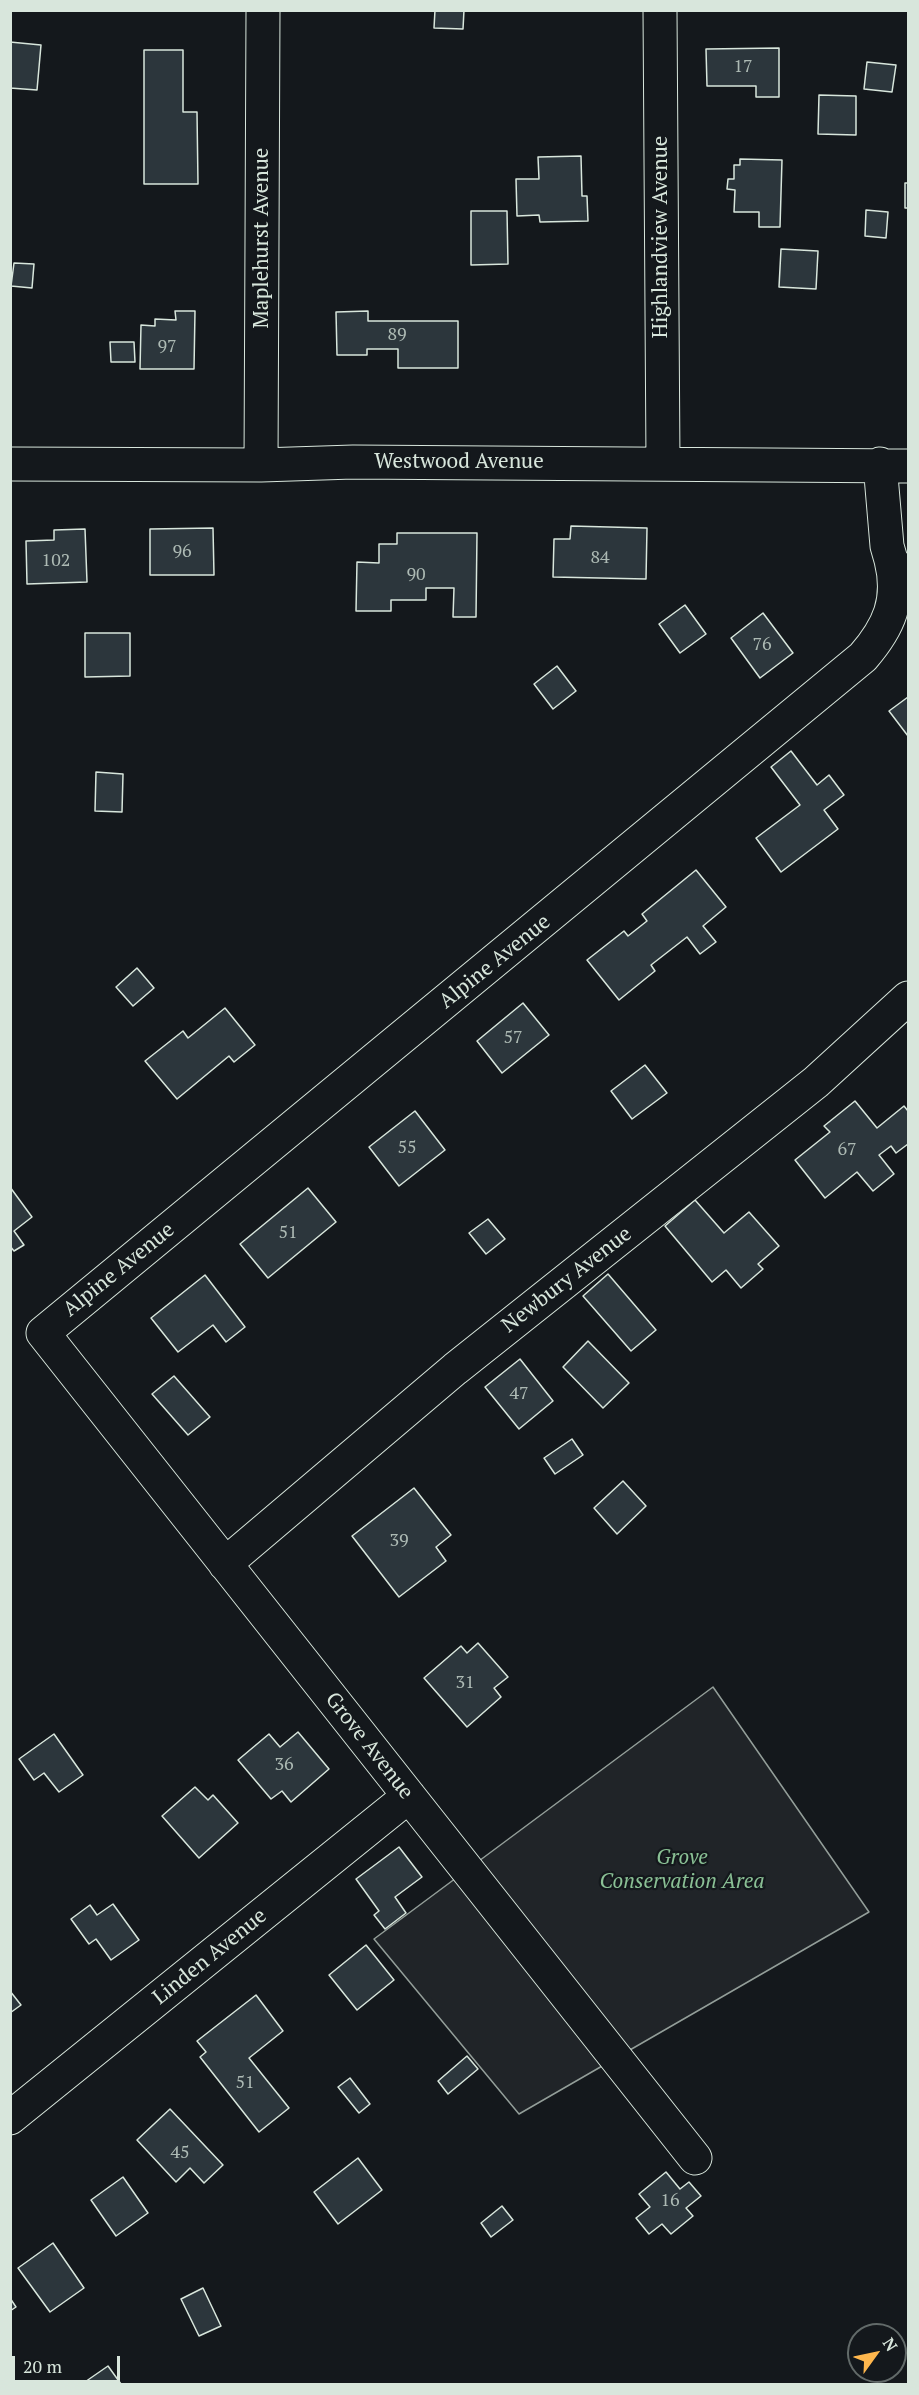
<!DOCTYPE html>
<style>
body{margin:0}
#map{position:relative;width:919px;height:2395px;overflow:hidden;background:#14181c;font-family:"PT Serif",serif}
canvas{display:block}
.frame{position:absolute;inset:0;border:12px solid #d8e6dc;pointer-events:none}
.north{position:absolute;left:847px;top:2323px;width:60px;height:60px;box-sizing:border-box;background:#14181c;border:2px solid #626a69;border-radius:50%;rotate:57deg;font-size:16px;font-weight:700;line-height:24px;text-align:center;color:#d8e6dc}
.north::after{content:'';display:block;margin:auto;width:21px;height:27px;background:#ffb74d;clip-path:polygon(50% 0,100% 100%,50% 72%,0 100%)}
.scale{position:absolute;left:12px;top:2356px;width:108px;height:27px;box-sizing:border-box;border:3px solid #d8e6dc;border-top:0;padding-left:8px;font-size:18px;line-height:21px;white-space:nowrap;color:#d8e6dc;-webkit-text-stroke:4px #14181c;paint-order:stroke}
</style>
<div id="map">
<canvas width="919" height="2395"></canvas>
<div class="frame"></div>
<div class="north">N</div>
<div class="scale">20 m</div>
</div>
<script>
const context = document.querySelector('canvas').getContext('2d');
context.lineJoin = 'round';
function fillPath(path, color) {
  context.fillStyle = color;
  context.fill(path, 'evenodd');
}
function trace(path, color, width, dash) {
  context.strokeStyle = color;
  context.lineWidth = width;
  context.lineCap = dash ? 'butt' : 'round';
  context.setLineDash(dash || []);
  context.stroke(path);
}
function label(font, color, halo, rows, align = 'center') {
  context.font = font + ' "PT Serif",serif';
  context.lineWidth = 4.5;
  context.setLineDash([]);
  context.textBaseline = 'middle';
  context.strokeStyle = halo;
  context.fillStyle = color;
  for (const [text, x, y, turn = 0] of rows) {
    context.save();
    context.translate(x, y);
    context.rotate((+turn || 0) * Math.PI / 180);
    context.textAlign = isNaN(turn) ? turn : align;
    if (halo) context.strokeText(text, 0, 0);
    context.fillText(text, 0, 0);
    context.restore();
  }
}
const green = new Path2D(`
 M713 1687 869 1912 519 2114 374 1939Z`);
fillPath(green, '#202428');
trace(green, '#939e99', 1.5);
const building = new Path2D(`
 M435 10H464L463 29 434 28Z
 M10 42 41 45 37 90 10 88Z
 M779 48V97H756V86H707L706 49Z
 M144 50H183V112H197L198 184H144Z
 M867 62 896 65 892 92 864 89Z
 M819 95 856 96V135L818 134Z
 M581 156 582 196H587L588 221 540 222 539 215 517 216 516 179H539L538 157Z
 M740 159 782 160 780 227H759V212H734L735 190 727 189 728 179H734V165H740Z
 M905 183H908V208H905Z
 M866 210 888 212 886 238 865 236Z
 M471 211H507L508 264 471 265Z
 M781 249 818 251 816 289 779 287Z
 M14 263 34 264 32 288 11 286Z
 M175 311H195L194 369H140L141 325 155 326V319L176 320Z
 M368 311V321H458V368H398V349H367V355H337L336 312Z
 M110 342H134L135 362H111Z
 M571 526 647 528 646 579 553 577 554 539H570Z
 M213 528 214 575H150V529Z
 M85 529 87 582 27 584 26 541 54 540V530Z
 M397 533H477L476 617H453L454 588H426V600H391V611H356L357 562 379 563V544H397Z
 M685 605 706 634 680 653 659 624Z
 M763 613 793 653 760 678 731 638Z
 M85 633H130V676L85 677Z
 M557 666 576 691 553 709 534 684Z
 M908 697V736L889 711Z
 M791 751 817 785 829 775 844 795 824 810 838 829 781 872 756 838 800 805 771 767Z
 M96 772 123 774 122 812 95 811Z
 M696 870 726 907 703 926 716 942 700 954 687 937 651 965 655 971 619 1000 587 960 624 931 628 936 647 921 642 914Z
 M137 968 154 988 133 1006 116 987Z
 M523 1003 549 1035 502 1073 477 1041Z
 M225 1008 255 1045 234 1062 229 1056 177 1099 145 1061 183 1031 188 1038Z
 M645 1065 667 1093 632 1119 611 1091Z
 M855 1101 877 1128 904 1106 908 1111V1144L896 1153 891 1146 879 1155 894 1174 873 1191 857 1172 825 1198 795 1160 830 1132 824 1126Z
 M415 1111 445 1150 399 1186 369 1147Z
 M10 1187 32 1217 14 1231 24 1245 14 1251 10 1246Z
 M308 1188 336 1222 268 1278 240 1244Z
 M695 1200 724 1233 749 1212 779 1246 758 1264 763 1269 741 1288 726 1270 712 1282 665 1226Z
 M488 1219 505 1239 486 1254 469 1233Z
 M608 1274 656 1330 631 1351 583 1296Z
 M205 1275 245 1327 226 1342 213 1325 178 1352 151 1318Z
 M588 1341 629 1383 603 1408 563 1367Z
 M520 1359 553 1401 519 1429 485 1387Z
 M174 1376 210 1417 188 1435 152 1394Z
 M572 1439 583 1455 555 1474 544 1458Z
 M623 1481 646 1506 617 1534 594 1508Z
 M414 1488 451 1535 436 1547 446 1561 399 1597 352 1536Z
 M478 1643 508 1677 494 1688 501 1697 467 1727 424 1678 461 1646 467 1653Z
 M298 1732 329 1769 291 1802 282 1791 271 1799 238 1760 269 1734 280 1747Z
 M54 1734 83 1775 59 1792 44 1773 34 1780 19 1759Z
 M195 1787 208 1800 213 1795 238 1823 199 1858 162 1816Z
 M399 1847 422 1877 395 1897 406 1913 385 1929 374 1915 379 1911 356 1879Z
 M113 1904 139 1940 111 1960 96 1939 89 1944 71 1919 90 1905 97 1915Z
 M366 1945 394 1980 357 2010 329 1975Z
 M10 1991 21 2005 10 2013Z
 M256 1995 283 2031 249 2058 289 2108 259 2132 200 2057 206 2052 197 2041Z
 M467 2056 478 2069 448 2094 438 2081Z
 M350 2078 370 2104 359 2113 338 2087Z
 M170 2109 223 2165 204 2183 190 2168 176 2182 137 2140Z
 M358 2158 382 2190 338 2224 314 2192Z
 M666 2172 680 2189 689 2182 701 2196 686 2208 693 2216 671 2234 662 2224 649 2234 636 2218 650 2207 639 2194Z
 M123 2177 148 2213 116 2236 91 2200Z
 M502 2206 513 2220 491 2237 481 2223Z
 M53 2243 84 2288 50 2312 18 2268Z
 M203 2288 221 2326 199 2336 181 2299Z
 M10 2298 16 2307 10 2311Z
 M108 2366 121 2384H82Z`);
fillPath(building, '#2c363c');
trace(building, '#d8e6dc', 1.5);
const minor = new Path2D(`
 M660 10 663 463
 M10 464 261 465 353 462 908 466
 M880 464 887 546 891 560 904 577
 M261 465 263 10
 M225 1564 455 1369 816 1082 908 998
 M10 2118 409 1796
 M695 2158 43 1333 863 657C889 627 901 600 891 560`);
trace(minor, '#d8e6dc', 35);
trace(minor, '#14181c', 33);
label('18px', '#adbab4', null, [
 ["17",743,67],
 ["89",397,335],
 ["97",167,347],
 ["96",182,552],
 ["84",600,558],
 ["102",56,561],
 ["90",416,575],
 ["76",762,645],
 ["57",513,1038],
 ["55",407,1148],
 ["67",847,1150],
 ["51",288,1233],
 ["47",519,1394],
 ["39",399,1541],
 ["31",465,1683],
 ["36",284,1765],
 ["51",245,2083],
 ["45",180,2153],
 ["16",670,2201]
]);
label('21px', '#d8e6dc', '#14181c', [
 ["Highlandview Avenue",661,237,-90],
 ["Maplehurst Avenue",262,238,-90],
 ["Westwood Avenue",459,462],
 ["Alpine Avenue",495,962,-39],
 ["Alpine Avenue",119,1270,-39],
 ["Newbury Avenue",567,1280,-38],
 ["Grove Avenue",369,1746,52],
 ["Linden Avenue",210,1957,-39]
]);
label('italic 21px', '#8ac095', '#14181c', [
 ["Grove",682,1858],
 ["Conservation Area",682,1882]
]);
</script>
